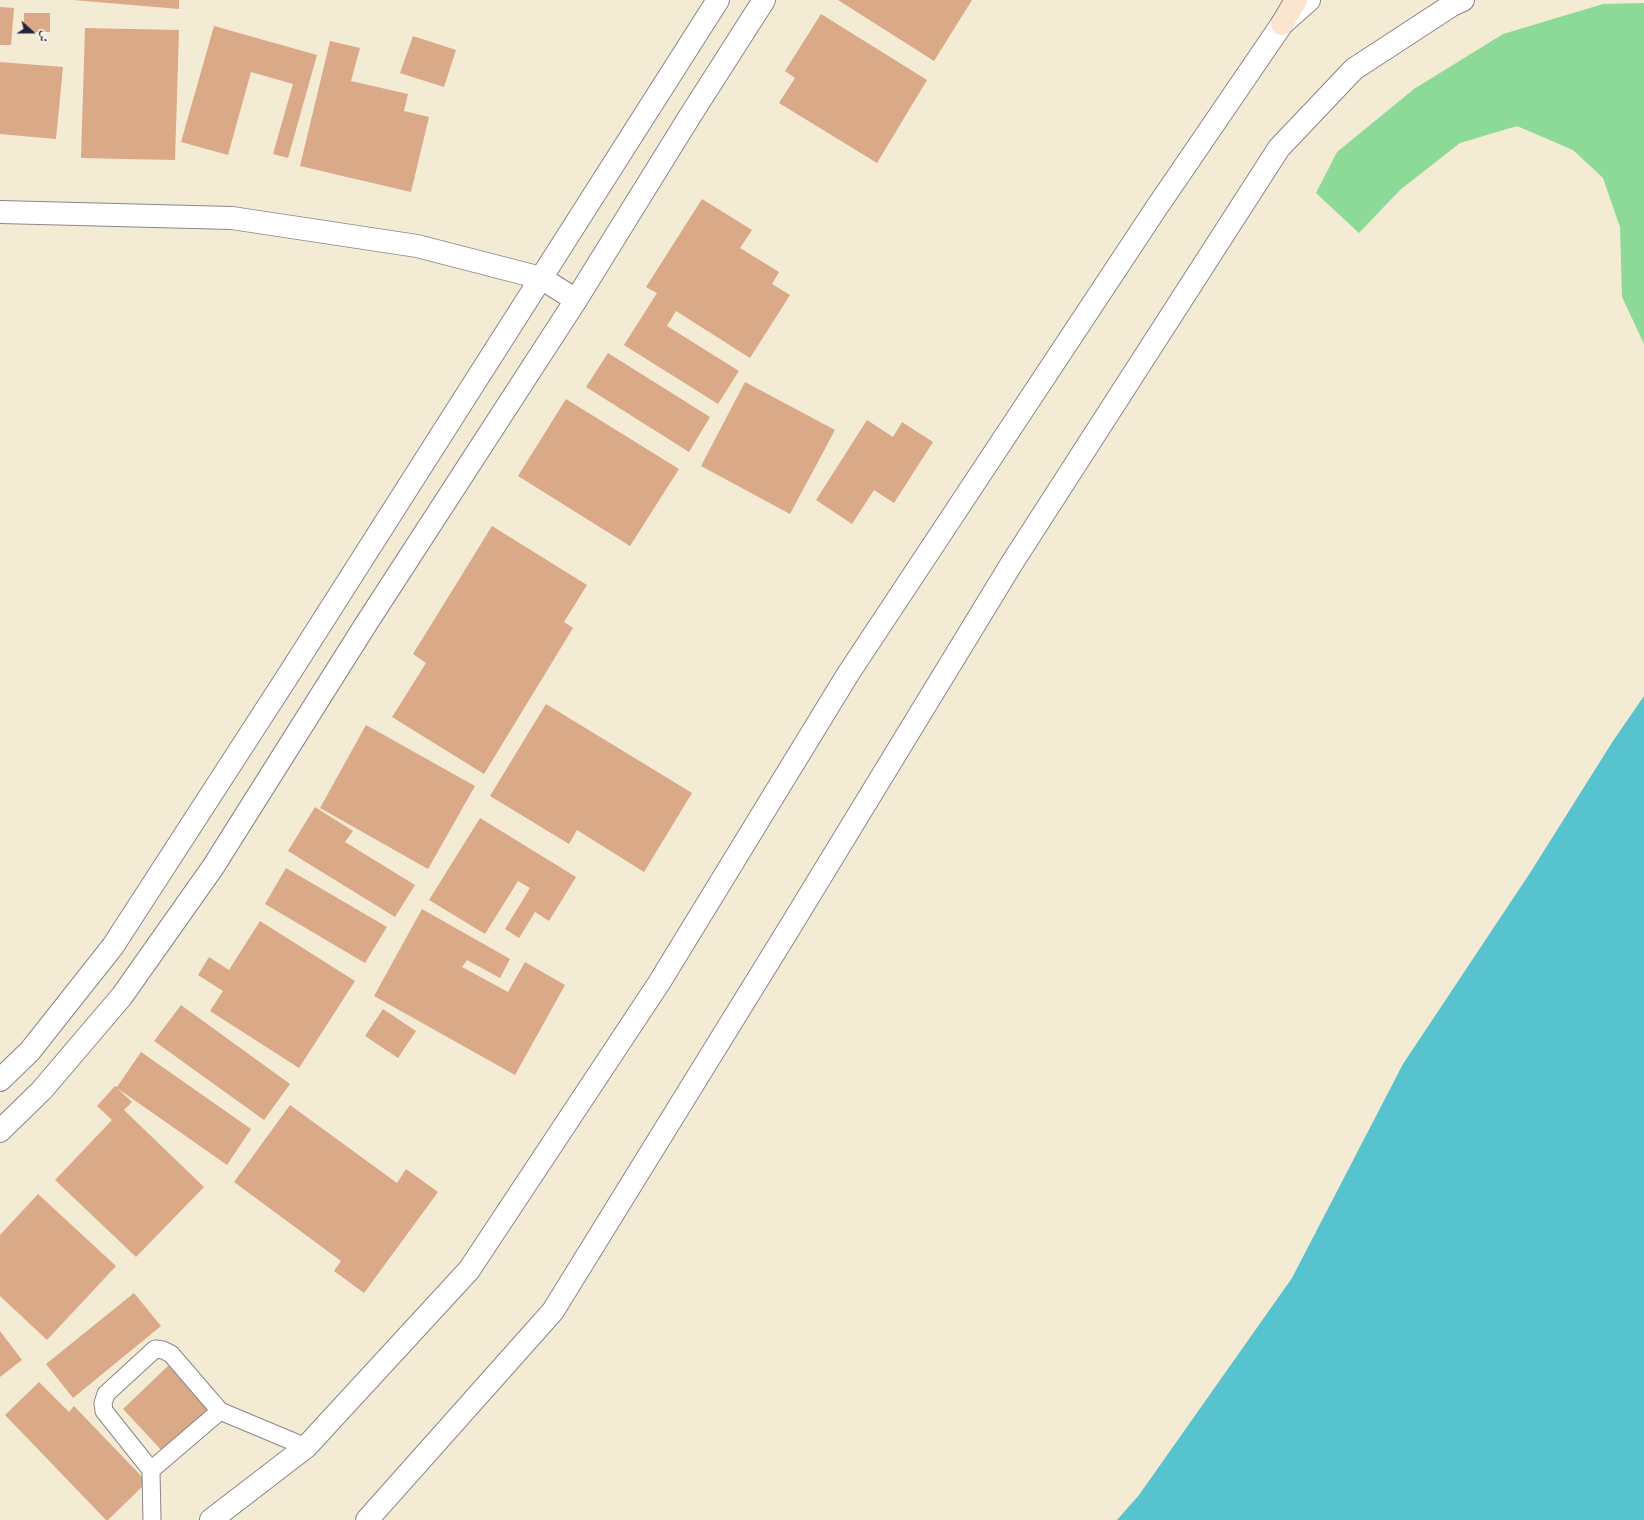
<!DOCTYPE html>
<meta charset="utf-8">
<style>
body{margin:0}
#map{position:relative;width:1644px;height:1520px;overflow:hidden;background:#f4ebd5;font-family:"IM FELL French Canon",Amiri,serif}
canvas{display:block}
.north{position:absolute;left:12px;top:12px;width:40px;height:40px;-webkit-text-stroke:3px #fdfcf7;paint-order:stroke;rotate:111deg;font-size:11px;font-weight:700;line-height:16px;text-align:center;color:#22223b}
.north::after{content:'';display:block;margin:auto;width:14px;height:18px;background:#22223b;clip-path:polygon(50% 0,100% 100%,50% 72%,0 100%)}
</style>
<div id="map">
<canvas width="1644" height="1520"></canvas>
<div class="north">ش</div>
</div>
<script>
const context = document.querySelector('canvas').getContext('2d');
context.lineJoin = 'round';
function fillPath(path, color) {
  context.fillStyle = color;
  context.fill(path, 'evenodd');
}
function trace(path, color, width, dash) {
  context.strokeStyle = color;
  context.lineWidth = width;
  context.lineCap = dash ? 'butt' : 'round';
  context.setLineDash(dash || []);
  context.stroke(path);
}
fillPath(new Path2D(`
 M1644 3V344L1622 297 1620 227 1603 178 1573 150 1517 126 1460 143 1400 190 1359 233 1316 193 1337 152 1414 89 1503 34 1603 4Z`), '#8dd997');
fillPath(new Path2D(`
 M1644 696V1520H1117L1139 1495 1292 1278 1403 1064 1530 873 1613 741Z`), '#57c3cf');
fillPath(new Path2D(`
 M73 0H179V9Z
 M838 0H972L934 61Z
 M0 7 14 8 11 45H0Z
 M24 13H50V32H24Z
 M821 14 927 80 877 163 779 103 795 78 785 71Z
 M214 26 317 55 288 158 273 154 293 84 251 72 228 155 181 142Z
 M85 28 179 30 175 160 81 158Z
 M413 36 456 50 444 87 400 73Z
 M330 41 360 48 351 81 408 94 404 111 429 117 411 192 300 166Z
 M0 62 63 67 56 139 0 134Z
 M702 199 752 230 740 248 779 272 772 284 790 295 750 358 676 311 667 326 739 371 718 404 624 345 657 293 646 287Z
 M608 353 710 417 689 452 586 387Z
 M745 382 835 430 790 514 701 466Z
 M566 399 679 469 630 546 518 476Z
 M867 420 893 437 902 422 933 442 894 503 874 490 852 524 816 500Z
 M492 526 587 585 564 622 573 628 484 774 392 717 426 663 413 654Z
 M546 704 692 793 644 872 577 830 569 844 490 796Z
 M366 725 475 786 428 869 320 808Z
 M315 807 353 831 345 842 415 885 395 917 288 851Z
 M480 818 576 877 549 921 535 912 519 938 505 929 530 888 518 881 485 934 429 900Z
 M286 868 387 927 365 963 265 904Z
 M422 909 510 959 500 978 467 960 462 967 508 992 525 962 565 985 515 1075 374 996Z
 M260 921 355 981 299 1068 210 1011 223 991 198 975 209 957 229 970Z
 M181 1005 290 1084 264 1120 154 1041Z
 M383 1009 416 1031 398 1058 365 1036Z
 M141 1052 251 1129 227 1165 117 1088 132 1102 124 1110 204 1187 136 1257 55 1180 112 1120 97 1106 115 1086 117 1087Z
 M290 1105 397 1183 406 1169 438 1192 364 1293 334 1271 341 1261 234 1182Z
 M38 1194 116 1266 47 1340 0 1296V1235Z
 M134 1293 161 1326 73 1398 46 1364Z
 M0 1331 22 1360 0 1377Z
 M171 1363 212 1408 164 1453 123 1409Z
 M39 1382 69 1412 74 1406 147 1482 108 1520H106L5 1415Z`), '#daa987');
const service = new Path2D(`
 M151 1470 104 1411 103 1403 106 1394 155 1349 163 1350 171 1354 220 1411
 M152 1520 151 1470 220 1411 306 1447`);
const minor = new Path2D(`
 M0 212 232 218 417 246 541 278 576 300`);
const tertiary = new Path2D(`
 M0 1080 30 1051 113 946 291 671 718 0
 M0 1131 42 1090 122 996 213 867 366 624 576 300 690 116 764 0
 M211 1520 306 1447 469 1270 659 983 848 674 1155 210 1282 24 1309 0
 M367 1520 553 1311 787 932 1012 563 1279 148 1354 69 1452 5 1463 0`);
const secondary = new Path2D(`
 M1282 24 1296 0`);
trace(service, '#8b8688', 19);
trace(minor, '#8b8688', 24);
trace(tertiary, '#8b8688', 24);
trace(secondary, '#8b8688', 24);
trace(service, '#fff', 17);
trace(minor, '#fff', 22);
trace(tertiary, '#fff', 22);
trace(secondary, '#fce5cf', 22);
</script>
